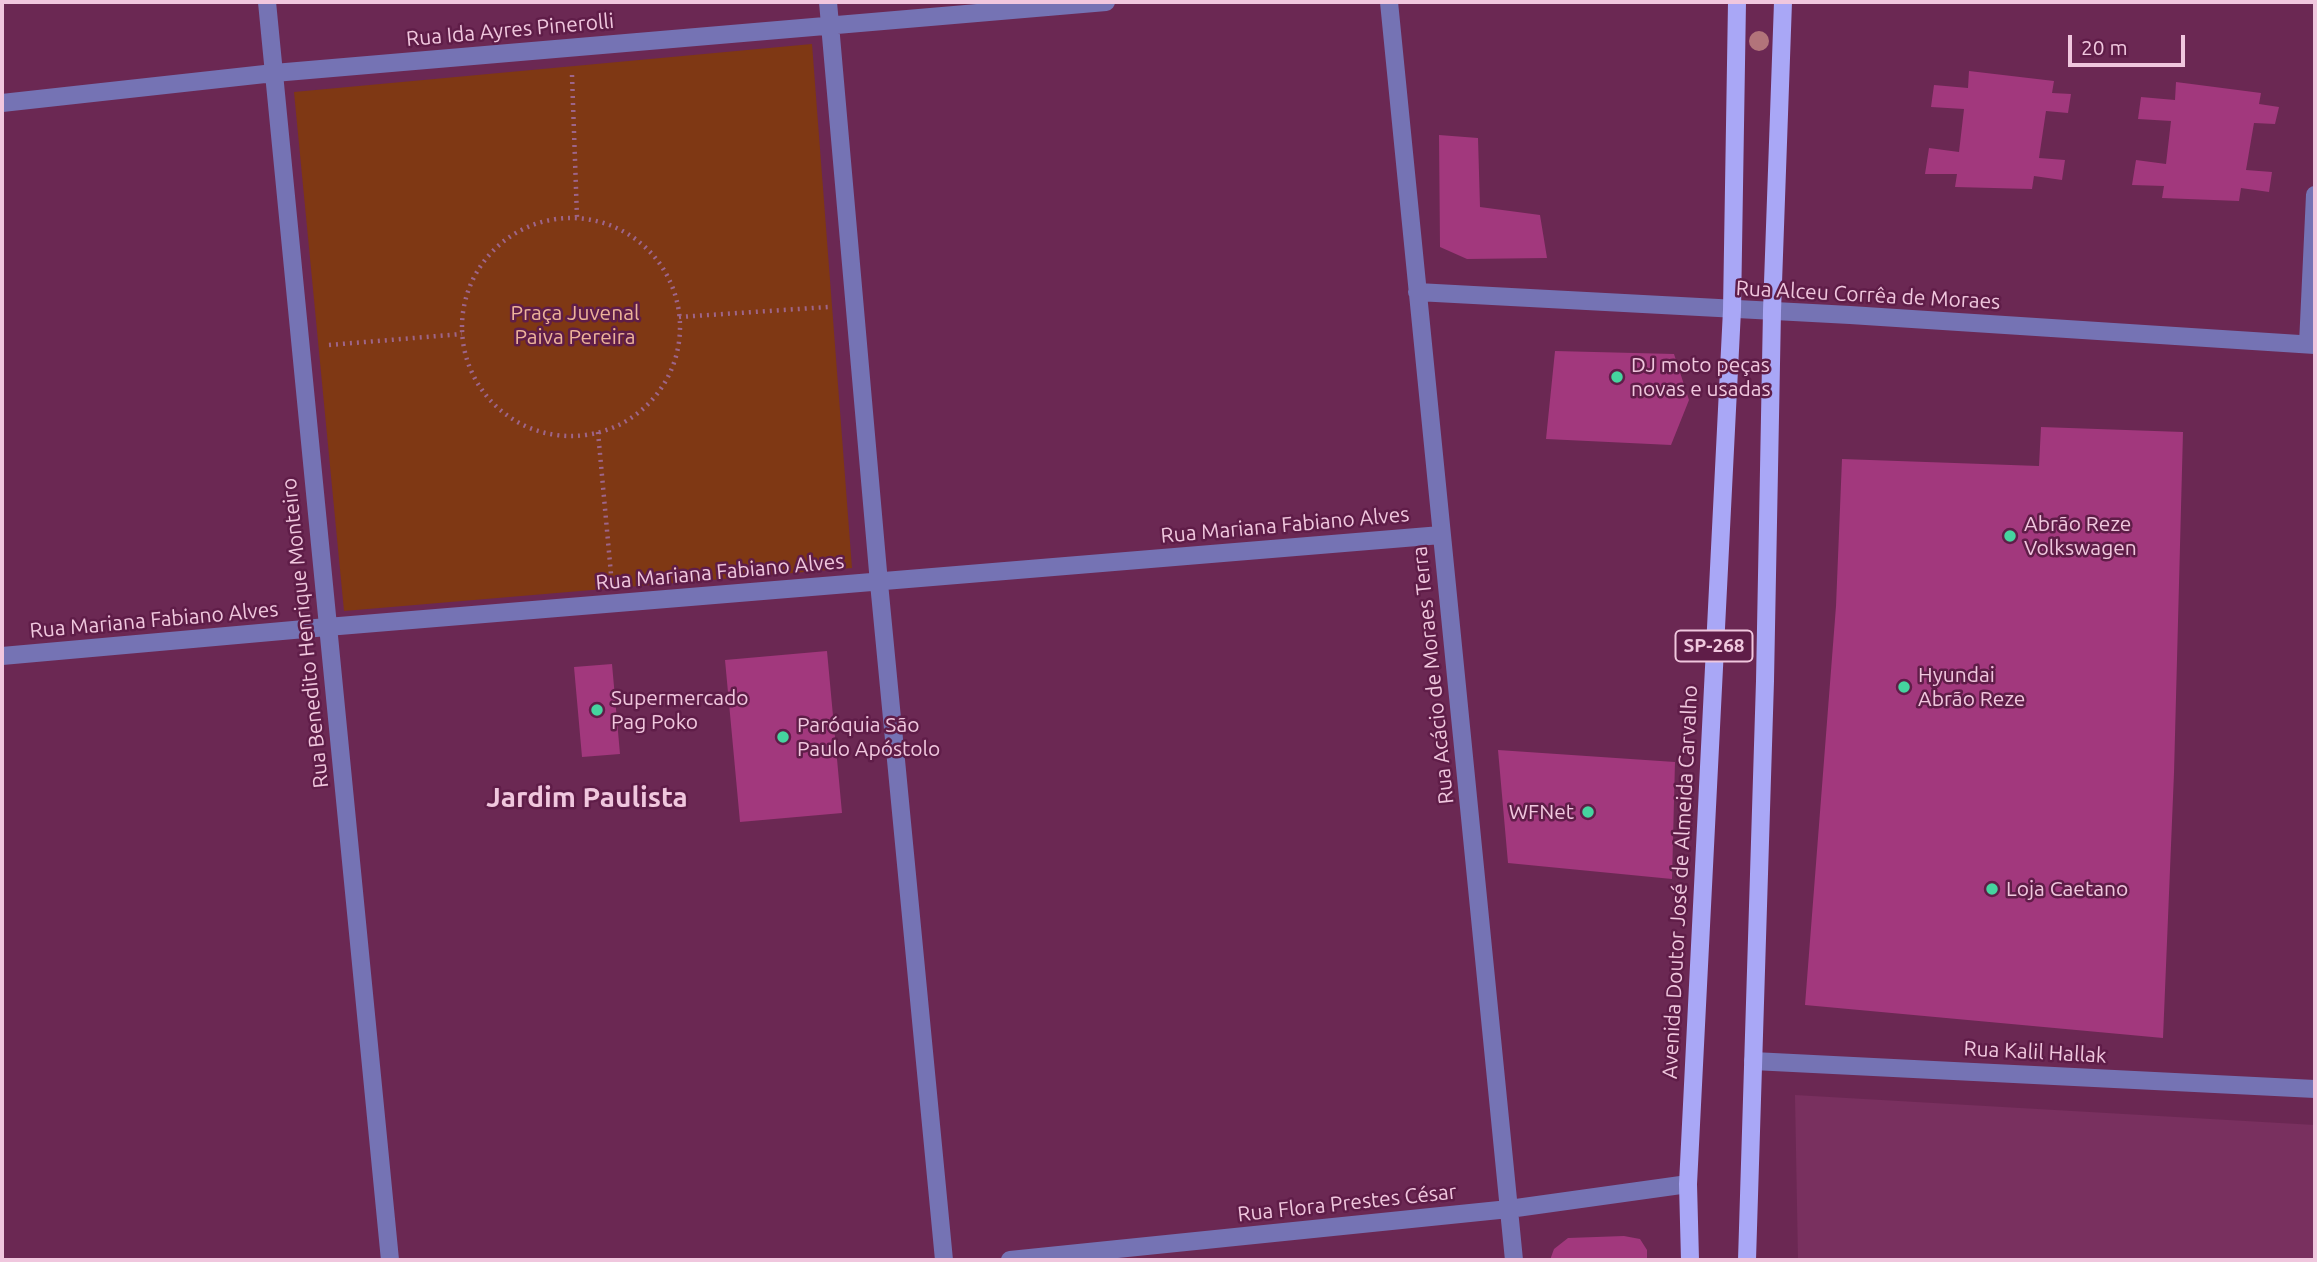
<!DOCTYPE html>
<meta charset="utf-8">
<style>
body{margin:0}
#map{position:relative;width:2317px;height:1262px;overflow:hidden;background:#6b2853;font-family:Ubuntu,sans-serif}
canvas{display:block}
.frame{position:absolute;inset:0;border:4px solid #f0c7de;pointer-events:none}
.scale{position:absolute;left:2068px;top:35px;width:117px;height:32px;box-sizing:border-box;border:4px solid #f0c7de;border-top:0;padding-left:9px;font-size:21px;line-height:24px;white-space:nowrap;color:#f0c7de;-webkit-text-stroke:5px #5f1d48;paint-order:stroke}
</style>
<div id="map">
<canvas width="2317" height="1262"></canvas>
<div class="frame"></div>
<div class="scale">20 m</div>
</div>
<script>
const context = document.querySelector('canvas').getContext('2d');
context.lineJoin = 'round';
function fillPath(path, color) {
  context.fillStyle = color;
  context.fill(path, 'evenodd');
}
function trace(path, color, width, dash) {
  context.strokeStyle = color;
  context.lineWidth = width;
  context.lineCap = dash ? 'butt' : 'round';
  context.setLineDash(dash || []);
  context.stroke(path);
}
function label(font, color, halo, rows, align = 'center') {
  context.font = font + ' Ubuntu,sans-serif';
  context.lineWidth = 5;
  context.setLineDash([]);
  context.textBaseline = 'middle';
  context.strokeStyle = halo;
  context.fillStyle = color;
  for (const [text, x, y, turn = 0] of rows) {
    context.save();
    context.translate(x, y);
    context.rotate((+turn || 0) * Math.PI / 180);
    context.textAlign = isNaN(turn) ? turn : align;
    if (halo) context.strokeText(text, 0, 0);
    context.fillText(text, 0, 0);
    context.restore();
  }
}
fillPath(new Path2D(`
 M1795 1095 2315 1125V1260H1798Z`), '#79305f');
fillPath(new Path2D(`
 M812 44 852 568 344 611 294 92Z`), '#7f3814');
fillPath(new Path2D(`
 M1969 71 2054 81 2052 93 2071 94 2068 113 2046 111 2039 158 2065 160 2062 180 2034 176 2032 189 1955 187 1957 174H1925L1929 148 1959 152 1964 109 1931 107 1934 85 1968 88Z
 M2176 82 2261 93 2259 104 2279 107 2275 124 2254 123 2246 170 2272 172 2269 192 2241 188 2239 201 2162 198 2164 186 2132 185 2136 160 2166 164 2171 121 2138 119 2141 97 2175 100Z
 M1439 135 1478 138 1480 207 1540 215 1547 258 1467 259 1440 247Z
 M1555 351 1674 354 1689 400 1671 445 1546 439Z
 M2041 427 2183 432 2174 773 2163 1038 1805 1005 1836 606 1842 459 2039 466Z
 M827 651 842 813 740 822 725 660Z
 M612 664 620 754 582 757 574 667Z
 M1498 750 1675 762 1672 879 1508 863Z
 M1624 1236 1640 1239 1647 1250V1260H1550L1554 1249 1568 1238Z`), '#a2387d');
trace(new Path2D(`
 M572 75 577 217
 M462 327a109 109 0 1 1 218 0a109 109 0 1 1-218 0Z
 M679 317 828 307
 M329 345 462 334
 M598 432 611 574`), '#9e6589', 4.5, [2, 5]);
trace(new Path2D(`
 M267 2 390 1260
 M828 2 879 583 944 1260
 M1389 2 1514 1260
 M2 103 274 73 1106 2
 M1417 292 1850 315 2315 345
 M2308 344 2315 195
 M2 656 327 627 1441 535
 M1753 1061 2315 1089
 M1010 1260 1509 1209 1688 1184`), '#7573b4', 18);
trace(new Path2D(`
 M1690 1260 1688 1184 1732 310 1737 2
 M1747 1260 1765 681 1772 311 1783 2`), '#a9a7f6', 18);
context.fillStyle = '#b2747a';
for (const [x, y] of [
 [1759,41]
]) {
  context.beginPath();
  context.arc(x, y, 10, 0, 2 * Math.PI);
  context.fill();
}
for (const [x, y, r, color] of [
 [1617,377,7,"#45d49f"],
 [2010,536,7,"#45d49f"],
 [1904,687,7,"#45d49f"],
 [597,710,7,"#45d49f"],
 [783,737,7,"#45d49f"],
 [1588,812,7,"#45d49f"],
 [1992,889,7,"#45d49f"]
]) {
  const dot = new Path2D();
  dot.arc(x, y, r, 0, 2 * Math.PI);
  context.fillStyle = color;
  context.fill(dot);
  trace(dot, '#5f1d48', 2.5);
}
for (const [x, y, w] of [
 [1714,646,77]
]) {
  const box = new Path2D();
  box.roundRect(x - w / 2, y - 15.5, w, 31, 5);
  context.fillStyle = '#5f1d48';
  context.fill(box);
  trace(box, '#f0c7de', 2);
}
label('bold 19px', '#f0c7de', null, [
 ["SP-268",1714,646]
]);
label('21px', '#f0c7de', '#5f1d48', [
 ["Rua Ida Ayres Pinerolli",510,30,-5],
 ["Rua Alceu Corrêa de Moraes",1868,295,3],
 ["Rua Mariana Fabiano Alves",1285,525,-5],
 ["Rua Mariana Fabiano Alves",720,572,-5],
 ["Rua Mariana Fabiano Alves",154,620,-5],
 ["Rua Benedito Henrique Monteiro",305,633,-96],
 ["Rua Acácio de Moraes Terra",1433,675,-96],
 ["Avenida Doutor José de Almeida Carvalho",1680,882,-87],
 ["Rua Kalil Hallak",2035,1052,3],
 ["Rua Flora Prestes César",1347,1203,-6]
]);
label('21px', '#ecb39a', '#5f1d48', [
 ["Praça Juvenal",575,313],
 ["Paiva Pereira",575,337]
]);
label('21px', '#f0c7de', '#5f1d48', [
 ["DJ moto peças",1631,365],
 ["novas e usadas",1631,389],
 ["Abrão Reze",2024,524],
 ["Volkswagen",2024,548],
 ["Hyundai",1918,675],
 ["Abrão Reze",1918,699],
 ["Supermercado",611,698],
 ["Pag Poko",611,722],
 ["Paróquia São",797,725],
 ["Paulo Apóstolo",797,749],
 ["WFNet",1574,812,"right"],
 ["Loja Caetano",2006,889]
], 'left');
label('bold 28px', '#f0c7de', '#5f1d48', [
 ["Jardim Paulista",587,798]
]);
</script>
